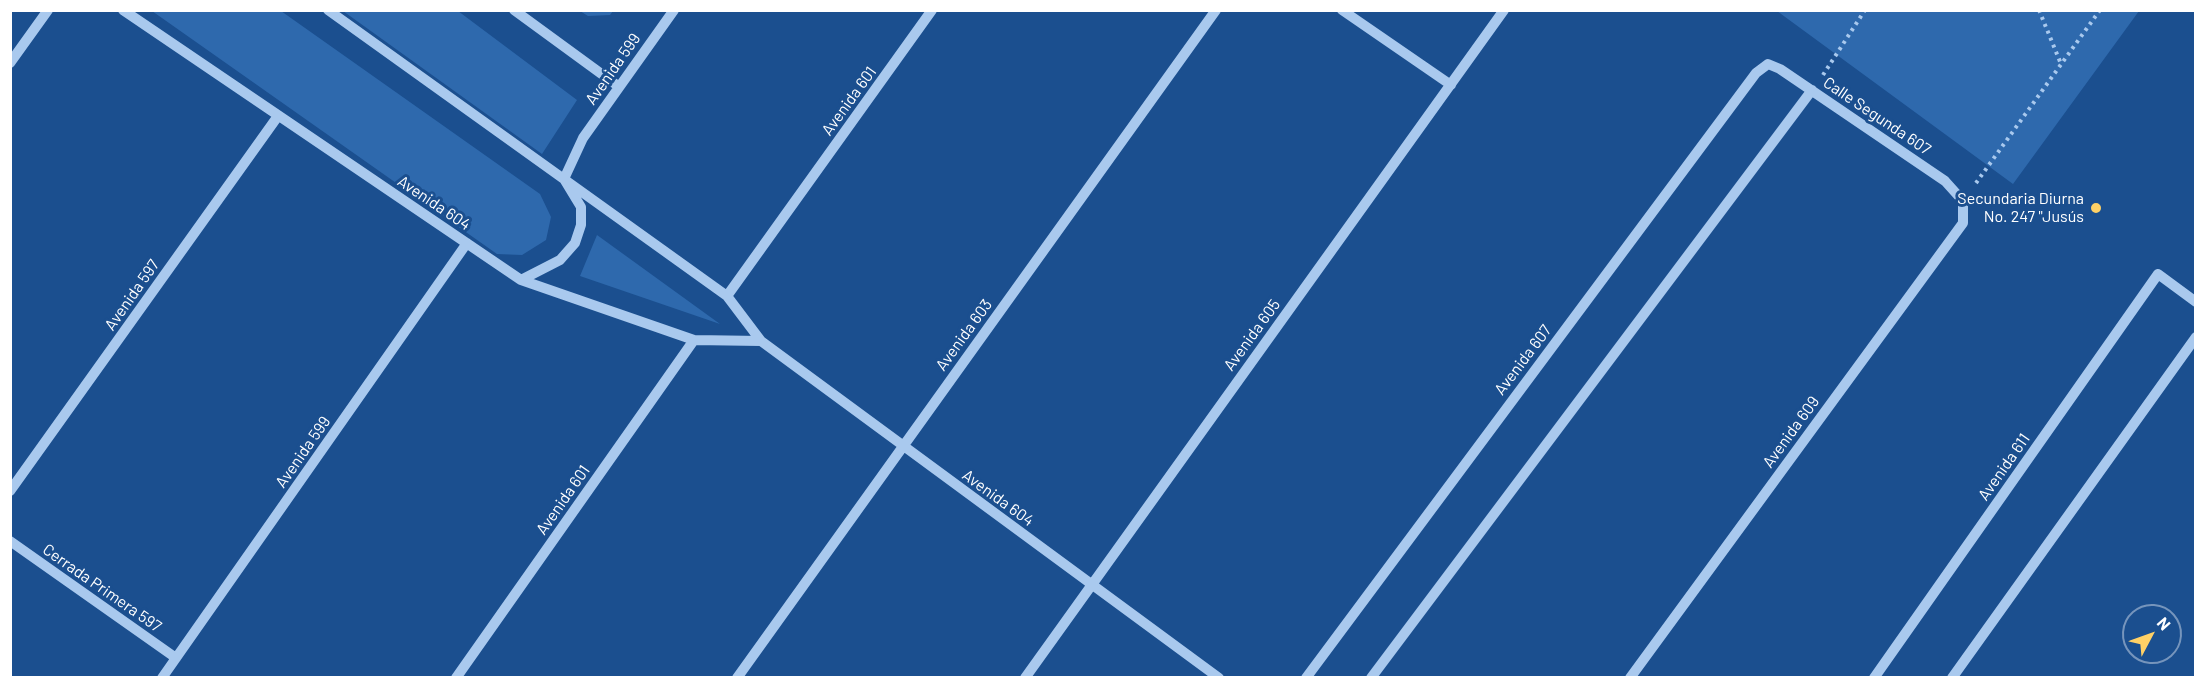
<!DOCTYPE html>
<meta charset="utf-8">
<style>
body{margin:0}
#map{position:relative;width:2206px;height:688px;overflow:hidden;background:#1b4f8f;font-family:Barlow,sans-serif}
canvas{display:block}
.frame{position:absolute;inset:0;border:12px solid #fff;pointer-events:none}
.north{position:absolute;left:2122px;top:604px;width:60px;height:60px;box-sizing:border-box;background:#1b4f8f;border:2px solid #7695bc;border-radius:50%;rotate:49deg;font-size:16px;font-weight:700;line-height:24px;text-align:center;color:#fff}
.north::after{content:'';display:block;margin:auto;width:21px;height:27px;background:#ffd166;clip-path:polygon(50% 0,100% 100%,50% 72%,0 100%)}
</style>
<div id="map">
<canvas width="2206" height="688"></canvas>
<div class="frame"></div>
<div class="north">N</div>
</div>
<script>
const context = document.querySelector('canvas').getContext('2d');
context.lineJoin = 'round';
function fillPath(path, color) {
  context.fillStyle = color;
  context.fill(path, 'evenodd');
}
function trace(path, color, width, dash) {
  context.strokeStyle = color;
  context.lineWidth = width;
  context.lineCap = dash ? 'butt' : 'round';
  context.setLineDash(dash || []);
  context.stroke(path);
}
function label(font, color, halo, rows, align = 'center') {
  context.font = font + ' Barlow,sans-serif';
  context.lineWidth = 6;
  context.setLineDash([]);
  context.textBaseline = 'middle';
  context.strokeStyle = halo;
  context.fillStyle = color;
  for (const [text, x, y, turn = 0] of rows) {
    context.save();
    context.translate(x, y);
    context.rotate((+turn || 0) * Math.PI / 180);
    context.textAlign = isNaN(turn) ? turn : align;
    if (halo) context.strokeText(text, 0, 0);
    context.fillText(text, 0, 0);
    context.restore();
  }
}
fillPath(new Path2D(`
 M152 11H281L540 194 551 217 546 240 522 255 497 254Z
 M343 11H458L577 100 542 154Z
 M580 11H613L610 15 588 16Z
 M1777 11H2139L2013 184Z
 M597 235 720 324 580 276Z`), '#2e69ad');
trace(new Path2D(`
 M2039 10 2061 64
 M1823 75 1865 10
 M1976 183 2100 10`), '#a9c9ee', 4, [3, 4.5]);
trace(new Path2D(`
 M123 10 521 280 694 340 761 341
 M328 10 727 296 761 341 1219 678
 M514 10 618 86
 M1342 10 1451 85
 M10 63 48 10
 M521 280 560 260 575 243 581 225V207L564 179 583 138 674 10
 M727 296 932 10
 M10 491 278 116
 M10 541 176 658
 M162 678 467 243
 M456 678 694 340
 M737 678 1216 10
 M1025 678 1504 10
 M1306 678 1756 73 1768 64 1780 69 1945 181 1963 201V223L1630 678
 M1371 678 1812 90
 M1874 678 2158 274 2196 302
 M1952 678 2196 337`), '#a9c9ee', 10);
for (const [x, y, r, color] of [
 [2096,208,6,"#ffd166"]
]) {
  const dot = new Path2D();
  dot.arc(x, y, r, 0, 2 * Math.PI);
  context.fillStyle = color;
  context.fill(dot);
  trace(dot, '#1b4f8f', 2);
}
label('16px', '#fff', '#1b4f8f', [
 ["Avenida 599",613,69,-55],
 ["Avenida 601",849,101,-54],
 ["Calle Segunda 607",1877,116,34],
 ["Avenida 604",434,203,34],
 ["Avenida 597",132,295,-55],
 ["Avenida 603",964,335,-54],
 ["Avenida 605",1252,335,-54],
 ["Avenida 607",1523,360,-53],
 ["Avenida 609",1791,432,-54],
 ["Avenida 599",303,452,-55],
 ["Avenida 611",2004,467,-55],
 ["Avenida 604",998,498,36],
 ["Avenida 601",563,500,-55],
 ["Cerrada Primera 597",102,588,35]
]);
label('16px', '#fff', '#1b4f8f', [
 ["Secundaria Diurna",2084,199],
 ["No. 247 \"Jusús",2084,217]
], 'right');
</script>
